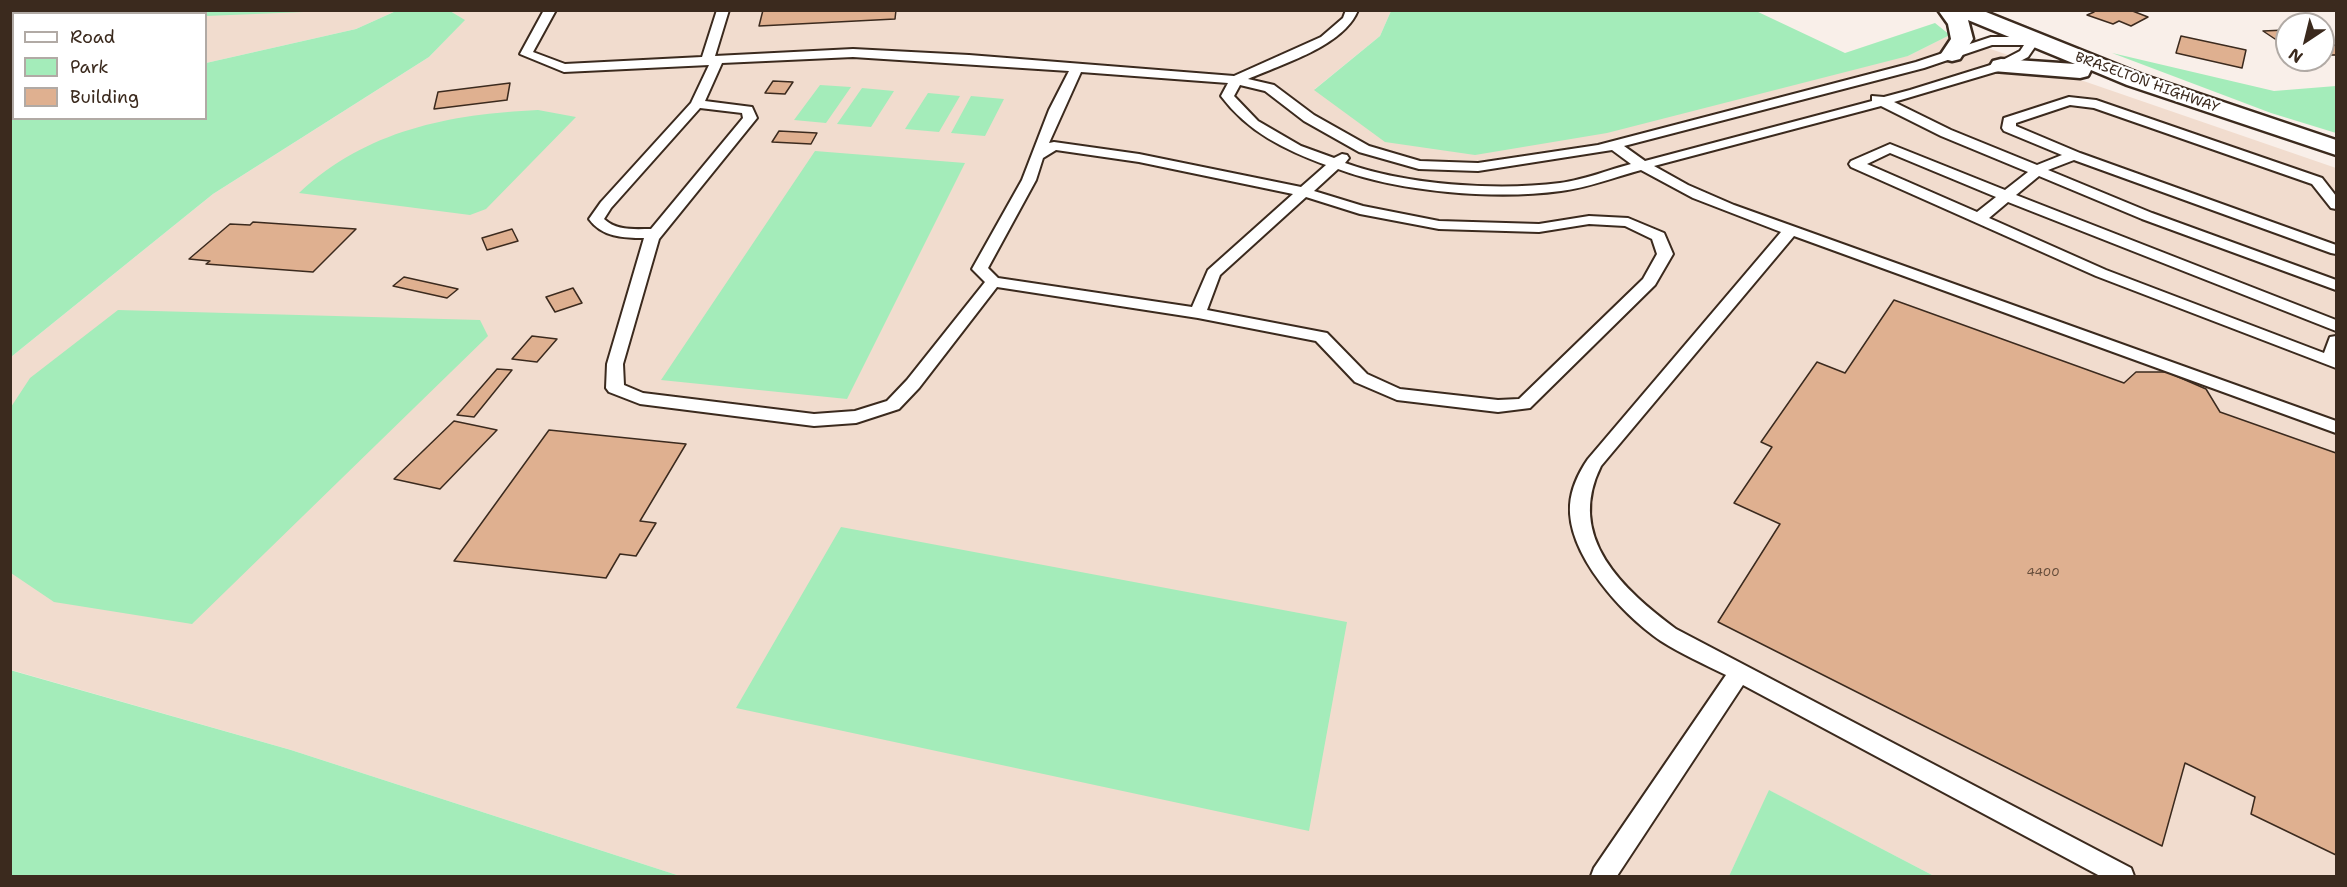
<!DOCTYPE html>
<style>
body{margin:0}
#map{position:relative;width:2347px;height:887px;overflow:hidden;background:#f9efe9;font-family:"Shantell Sans",sans-serif}
canvas{display:block}
.frame{position:absolute;inset:0;border:12px solid #3b2a1e;pointer-events:none}
.legend{position:absolute;left:12px;top:12px;width:195px;height:108px;box-sizing:border-box;background:#fff;border:2px solid #b1aaa5;margin:0;padding:8px 10px;list-style:none;font-size:18px;color:#3b2a1e}
.legend li{display:flex;align-items:center;gap:12px;height:30px}
.legend b{width:30px;border:2px solid #b1aaa5}
.north{position:absolute;left:2275px;top:12px;width:60px;height:60px;box-sizing:border-box;background:#fff;border:2px solid #b1aaa5;border-radius:50%;rotate:215deg;font-size:16px;font-weight:700;line-height:24px;text-align:center;color:#3b2a1e}
.north::after{content:'';display:block;margin:auto;width:21px;height:27px;background:#3b2a1e;clip-path:polygon(50% 0,100% 100%,50% 72%,0 100%)}
</style>
<div id="map">
<canvas width="2347" height="887"></canvas>
<div class="frame"></div>
<ul class="legend">
<li><b style="height:8px;background:#fff"></b>Road</li>
<li><b style="height:16px;background:#a4ecba"></b>Park</li>
<li><b style="height:16px;background:#dfb090"></b>Building</li>
</ul>
<div class="north">N</div>
</div>
<script>
const context = document.querySelector('canvas').getContext('2d');
context.lineJoin = 'round';
function fillPath(path, color) {
  context.fillStyle = color;
  context.fill(path, 'evenodd');
}
function trace(path, color, width, dash) {
  context.strokeStyle = color;
  context.lineWidth = width;
  context.lineCap = dash ? 'butt' : 'round';
  context.setLineDash(dash || []);
  context.stroke(path);
}
function label(font, color, halo, rows, align = 'center') {
  context.font = font + ' "Shantell Sans",sans-serif';
  context.lineWidth = 4.5;
  context.setLineDash([]);
  context.textBaseline = 'middle';
  context.strokeStyle = halo;
  context.fillStyle = color;
  for (const [text, x, y, turn = 0] of rows) {
    context.save();
    context.translate(x, y);
    context.rotate((+turn || 0) * Math.PI / 180);
    context.textAlign = isNaN(turn) ? turn : align;
    if (halo) context.strokeText(text, 0, 0);
    context.fillText(text, 0, 0);
    context.restore();
  }
}
fillPath(new Path2D(`
 M134 11H396L356 29 206 63V14H134Z
 M450 11H1391L1380 36 1315 89 1908 56 1950 35 2336 168V876H1934L1770 791 1729 876H680L291 750 11 670V357L213 194 429 57 464 20Z`), '#f1dcce');
fillPath(new Path2D(`
 M134 11V13L14 14V118H206V63L356 29 396 11H450L465 20 429 57 213 194 11 357V11Z
 M207 11V10L328 11 206 16Z
 M1391 11H1756L1845 53 1935 23 1950 35 1908 56 1607 133 1475 155 1385 142 1314 90 1380 36Z
 M2112 53 2274 91 2336 86V133L2271 113Z
 M820 85 851 87 826 123 794 120Z
 M862 88 894 91 871 127 837 124Z
 M928 93 960 96 939 132 905 129Z
 M971 96 1004 99 985 136 951 133Z
 M538 110 576 117 486 209 470 215 299 193C366 130 450 114 538 110Z
 M815 151 965 163 847 399 661 380Z
 M118 310 480 320 488 336 192 624 54 602 11 573V407L30 378Z
 M841 527 1347 622 1309 831 736 708Z
 M10 670 291 750 680 876H11Z
 M1769 790 1934 876H1729Z`), '#a4ecba');
const building = new Path2D(`
 M763 10H896L895 19 759 26Z
 M2090 10H2130L2148 17 2131 26 2119 21 2113 24 2087 15 2094 12Z
 M2285 30 2287 47 2263 31Z
 M2181 36 2246 50 2242 68 2176 53Z
 M2323 38 2336 46V55H2323Z
 M773 81 793 82 785 94 765 93Z
 M510 83 507 100 434 109 438 92Z
 M779 131 817 133 811 144 772 142Z
 M253 222 356 229 313 272 206 264 210 261 189 259 230 224 250 225Z
 M512 229 518 241 487 250 482 238Z
 M404 277 458 289 447 298 393 286Z
 M573 288 582 303 555 312 546 297Z
 M1894 300 2124 383 2136 372H2167L2206 389 2220 412 2336 453V855L2251 814 2255 797 2185 763 2162 846 1718 622 1780 524 1734 503 1772 447 1761 442 1817 362 1845 373Z
 M532 336 557 339 537 362 512 359Z
 M497 369 512 370 474 417 457 415Z
 M454 421 497 430 440 489 394 479Z
 M549 430 686 444 640 521 656 523 636 556 620 554 606 578 454 561Z`);
fillPath(building, '#dfb090');
trace(building, '#3b2a1e', 1.5);
const lane = new Path2D(`
 M544 10H556L533 52 565 64 702 57 717 10H729L715 56 853 49 969 55 1234 76 1321 37 1343 18 1346 10H1358C1344 46 1282 64 1248 79L1274 85 1314 115 1369 146 1420 161 1478 163 1598 145 1916 62 1991 37H2033L2039 41 2028 57 2005 69 1894 102 1951 130 2037 165 2062 155 2004 131 2002 128 2004 118 2069 97 2096 100 2322 178 2336 196V209L2331 208 2312 184 2094 108 2070 105 2016 123V126L2080 153 2336 245V254L2331 253 2074 160 2048 170 2152 213 2336 280V290L2142 219 2039 176 2016 195 2336 320V331L2008 202 1989 218 2106 270 2324 353 2330 337 2336 336V368L2096 276 1851 167 1849 164 1851 161 1890 144 2005 190 2028 172 1941 136 1881 106 1654 166 1688 185 1734 205 2336 421V433L1794 236 1601 466C1565 538 1624 590 1676 629L2131 868 2134 876H2100L1743 685 1617 876H1591L1594 868 1726 675C1704 664 1681 654 1661 641 1623 615 1567 555 1570 505 1571 489 1579 472 1588 459L1781 232 1693 198 1641 170C1615 177 1587 188 1561 191 1495 200 1399 192 1338 169L1314 191 1363 206 1439 221 1539 224 1589 216 1628 218 1664 233 1673 254 1655 285 1530 408 1498 412 1397 400 1355 382 1316 341 1198 318 997 287 919 388 899 409 856 423 814 426 640 404 609 392 606 388 607 364 644 238C623 238 602 237 589 219L601 202 691 103 709 65 564 72 520 54ZM1992 45H2024L2020 51 1997 63 1910 90 1884 97 1872 96V101L1645 161 1624 146 1924 68ZM853 57 1069 71 1049 110 1022 180 972 269 985 282 907 380 887 401 855 411 814 414 643 393 624 385 623 364 659 239 757 118 752 107 705 101 722 63ZM1081 72 1228 83 1221 96C1248 132 1285 150 1326 165L1301 187 1139 154 1054 142 1049 143ZM1240 85 1265 91 1304 121 1359 152 1419 169 1478 171 1612 150 1631 164C1608 170 1584 180 1560 183 1497 191 1405 185 1345 163L1349 158 1347 155 1342 154 1334 158 1301 146 1258 121 1234 96ZM700 108 742 113 743 118 651 229C634 229 617 231 604 219L611 208ZM1056 150 1139 162 1293 194 1208 270 1192 307 998 278 988 268 1036 180 1043 158ZM1890 153 1996 197 1977 212 1867 164ZM1306 197 1360 214 1439 229 1539 232 1589 224 1625 226 1652 239 1657 254 1643 279 1519 399 1498 400 1400 389 1367 374 1327 333 1207 310 1220 275Z`);
const secondary = new Path2D(`
 M1938 10H1981L2143 75 2336 140V155L2127 85 2091 70 2088 76 2080 78 1993 71 1990 66 1993 61 2001 59 2075 64 1968 20 1973 39 1960 59 1952 61 1944 59 1941 54 1951 39 1948 24Z`);
trace(lane, '#3b2a1e', 4);
trace(secondary, '#3b2a1e', 5);
fillPath(lane, '#fff');
fillPath(secondary, '#fff');
label('12px', '#644c3a', null, [
 ["4400",2043,573]
]);
label('14px', '#3b2a1e', '#fff', [
 ["BRASELTON HIGHWAY",2147,83,20]
]);
</script>
